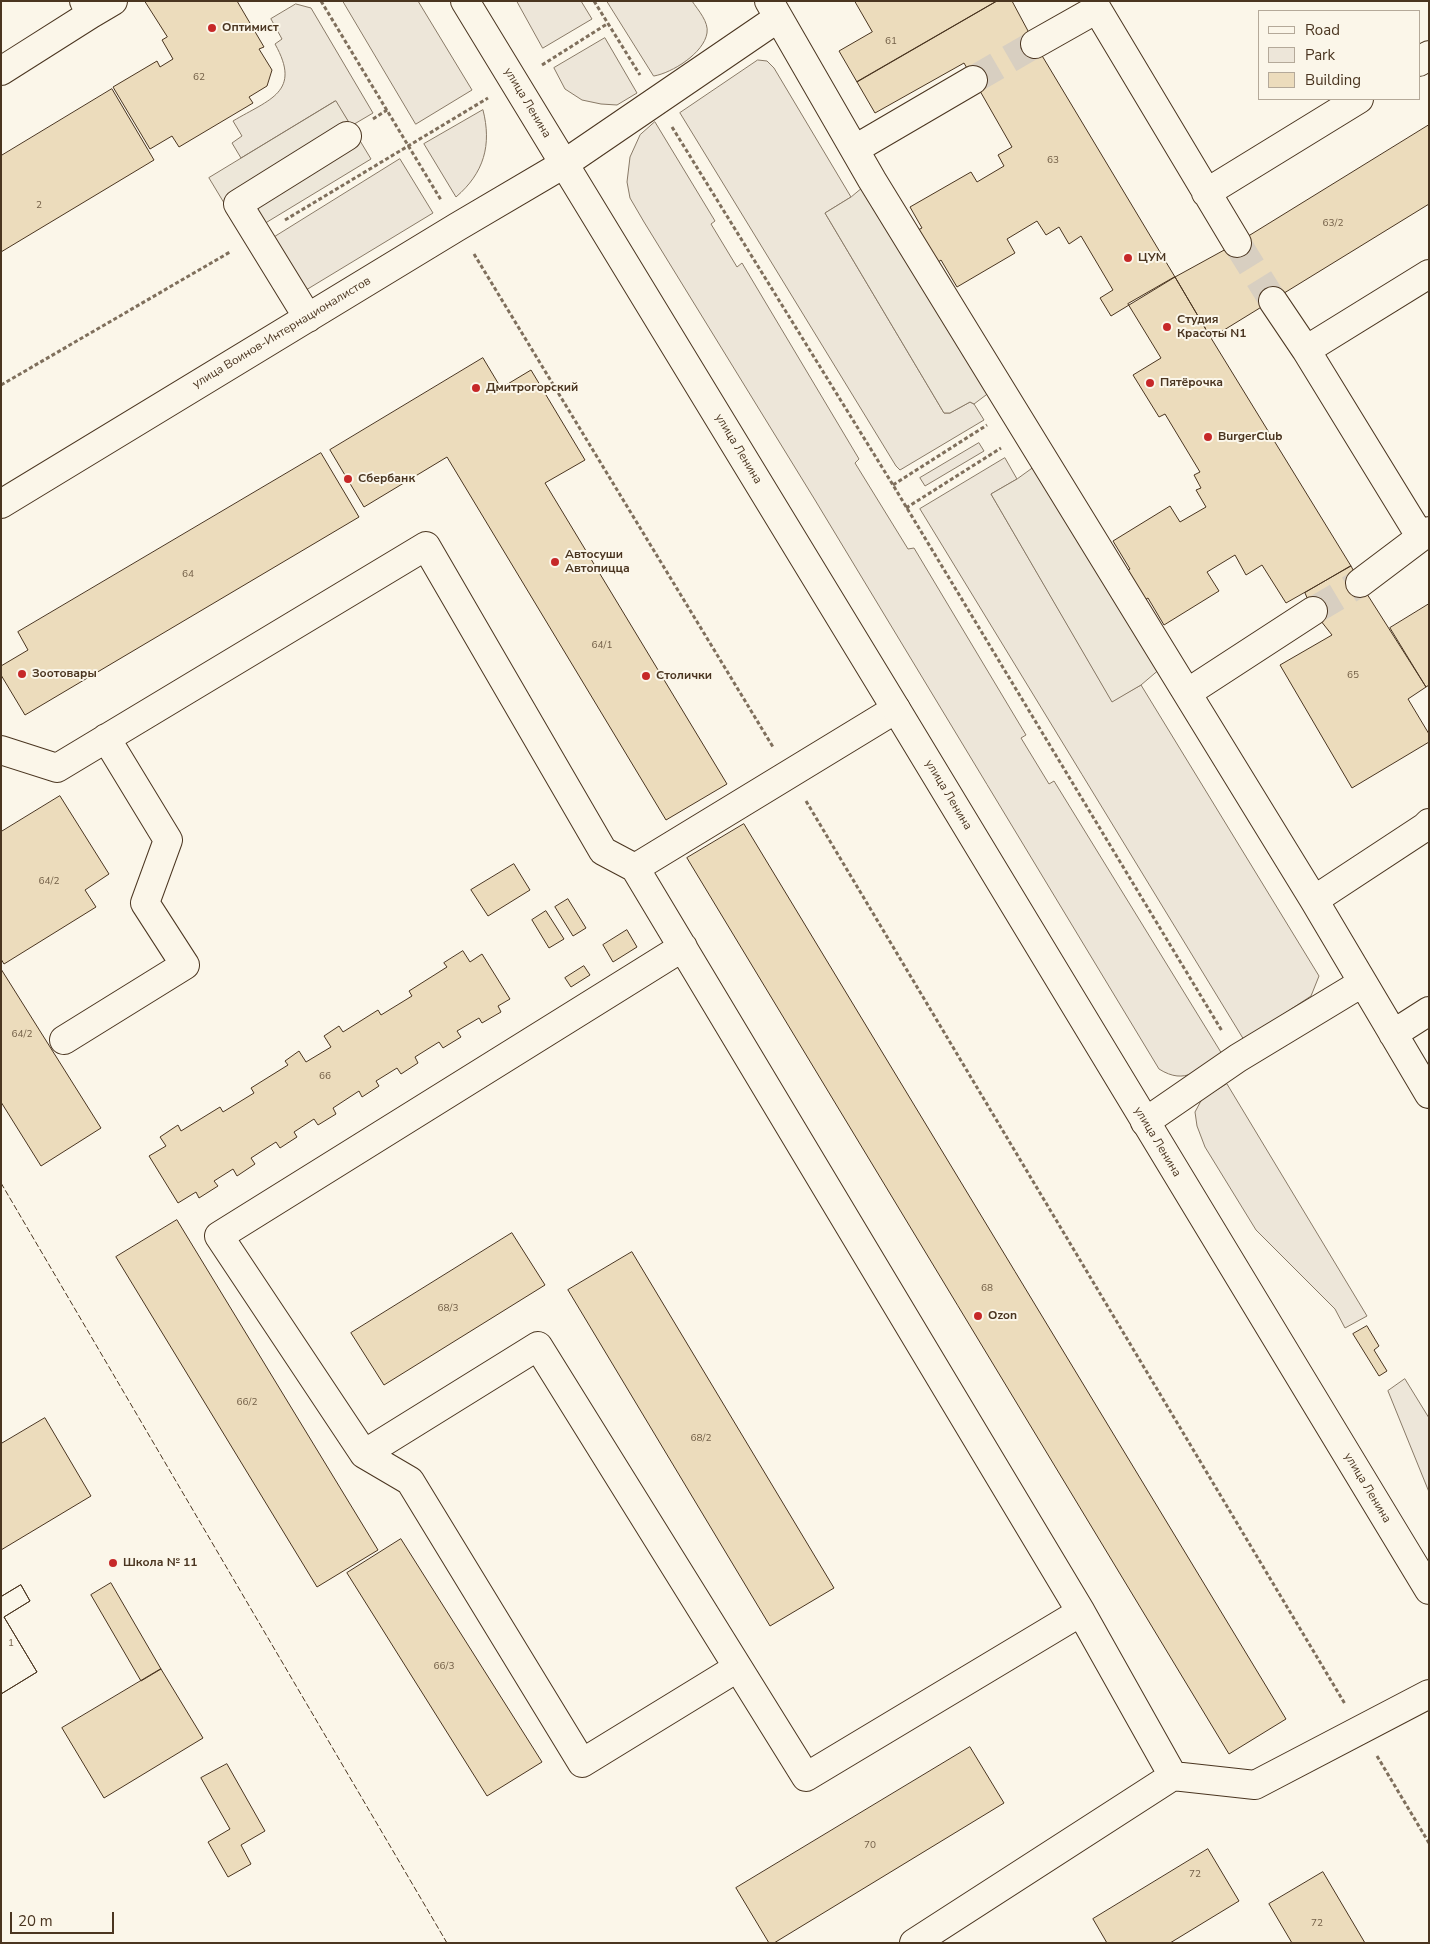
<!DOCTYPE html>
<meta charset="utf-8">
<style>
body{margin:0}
#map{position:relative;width:1430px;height:1944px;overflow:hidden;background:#fbf6e9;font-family:"Nunito Sans",sans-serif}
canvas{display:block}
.frame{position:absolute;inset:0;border:2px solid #4a3520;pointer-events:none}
.legend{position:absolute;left:1258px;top:10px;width:162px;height:90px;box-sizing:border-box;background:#fbf6e9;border:1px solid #b4a999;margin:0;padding:6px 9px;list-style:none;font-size:15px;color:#4a3520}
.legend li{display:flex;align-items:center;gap:10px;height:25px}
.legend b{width:25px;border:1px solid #b4a999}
.scale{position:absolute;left:10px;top:1912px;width:104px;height:22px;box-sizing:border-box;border:2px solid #4a3520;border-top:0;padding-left:6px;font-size:15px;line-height:18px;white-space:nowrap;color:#4a3520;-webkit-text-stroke:4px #fbf6e9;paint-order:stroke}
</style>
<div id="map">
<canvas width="1430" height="1944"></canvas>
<div class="frame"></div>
<ul class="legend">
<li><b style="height:6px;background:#fbf6e9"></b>Road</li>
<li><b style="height:14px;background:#ede6d9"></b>Park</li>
<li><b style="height:14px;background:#ecdcbc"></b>Building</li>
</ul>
<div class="scale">20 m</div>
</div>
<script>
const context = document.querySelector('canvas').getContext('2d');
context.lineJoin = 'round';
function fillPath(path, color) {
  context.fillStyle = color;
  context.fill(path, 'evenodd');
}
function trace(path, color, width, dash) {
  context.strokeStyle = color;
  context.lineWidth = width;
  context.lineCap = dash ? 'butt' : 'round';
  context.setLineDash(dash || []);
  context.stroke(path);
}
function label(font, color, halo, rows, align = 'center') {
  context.font = font + ' "Nunito Sans",sans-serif';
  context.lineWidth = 4;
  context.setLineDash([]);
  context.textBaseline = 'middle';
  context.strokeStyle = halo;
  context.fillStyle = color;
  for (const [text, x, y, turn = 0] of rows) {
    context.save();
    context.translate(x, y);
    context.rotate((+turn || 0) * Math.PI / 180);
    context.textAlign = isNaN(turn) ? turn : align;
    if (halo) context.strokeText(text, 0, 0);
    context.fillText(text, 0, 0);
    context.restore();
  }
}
const green = new Path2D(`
 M343 1H418L472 90 416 124Z
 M517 1H581L592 19 543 48Z
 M607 1H692C698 10 709 22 707 33 704 53 672 73 654 76Z
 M296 4 311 8 373 113 351 126 335 101 241 158 232 143 242 136 233 121C270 99 302 92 275 44L282 39 271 19Z
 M605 38 637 93 617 105 601 104 582 100 565 89 554 68Z
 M758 60 767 61 774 68 851 197 825 213 944 413H950L970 402 974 404 984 420 900 470 896 466 680 113Z
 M483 110C492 145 484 173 456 197L424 144Z
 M655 122 715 221 711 224 737 267 742 263 859 459 855 463 908 549 914 548 1026 735 1021 738 1049 784 1054 781 1222 1054C1199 1069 1186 1086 1159 1069L815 500 644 222 630 198 627 182 630 157 640 135Z
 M400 159 433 213 306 290 273 238Z
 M979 443 984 451 925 486 920 478Z
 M1005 458 1017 479 991 494 1112 701 1141 685 1319 976 1311 996 1244 1040 920 509Z
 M1227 1084 1367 1316 1345 1328 1335 1309 1256 1230 1205 1147 1197 1126 1195 1112 1202 1099Z
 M1405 1379 1429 1418V1492L1388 1391Z`);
fillPath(green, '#ede6d9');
trace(green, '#887966', 1);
const parking = new Path2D(`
 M336 101 371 159 244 236 209 178Z
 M872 180 998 386 974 404 970 402 950 413H944L825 213 851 197Z
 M1044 460 1168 662 1141 685 1112 702 991 494 1017 479Z`);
fillPath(parking, '#ede7d9');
trace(parking, '#887966', 1);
const building = new Path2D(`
 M145 1H237L264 47 259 49 272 70 267 86 249 97 253 103 179 147 172 136 150 149 113 87 157 61 160 67 173 59 162 40 167 37Z
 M855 1H997L857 82 839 51 872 32Z
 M997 1H1012L1035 44 1175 277 1111 316 1100 298 1113 290 1081 236 1069 244 1059 227 1046 235 1037 221 1007 239 1015 253 957 287 941 260 933 266 914 232 922 228 910 207 971 172 977 182 1004 166 998 155 1012 147 964 63 875 113 857 82Z
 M112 89 154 160 1 252V156Z
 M1429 125V204L1211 338 1175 277 1237 243Z
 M1175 277 1211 338 1351 566 1286 603 1262 565 1246 575 1235 555 1207 572 1219 591 1164 625 1148 598 1138 604 1120 576 1130 569 1113 541 1170 506 1180 522 1206 507 1196 490 1201 488 1194 475 1200 472 1165 414 1159 417 1133 375 1161 358 1128 304Z
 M483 358 501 388 531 370 585 460 545 483 727 784 666 820 447 457 364 507 330 450Z
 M321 453 359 517 25 715 1 675V666L28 650 18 632Z
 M1351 566 1360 583 1426 687 1408 699 1429 734V742L1352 788 1280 665 1332 635 1313 611 1305 593Z
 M1429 604V685L1426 687 1390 628Z
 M60 796 109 874 85 890 96 907 4 964 1 959V832Z
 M744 824 1286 1719 1229 1754 687 858Z
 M514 864 530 890 488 916 471 890Z
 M568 899 586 928 573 936 555 907Z
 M546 911 564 939 549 948 532 920Z
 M627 930 637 947 613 962 603 945Z
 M463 951 470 962 482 954 510 999 498 1006 501 1012 482 1023 479 1018 457 1031 461 1037 443 1048 439 1042 415 1057 418 1063 401 1074 397 1068 376 1081 379 1086 362 1097 359 1091 333 1108 336 1114 318 1125 314 1119 294 1132 297 1137 280 1148 276 1142 251 1158 255 1164 237 1176 233 1169 214 1181 218 1186 199 1198 196 1192 178 1203 149 1156 166 1146 160 1137 178 1125 181 1131 220 1107 223 1112 254 1093 251 1088 288 1065 285 1061 299 1051 306 1062 331 1047 324 1036 339 1026 343 1032 378 1010 381 1015 412 996 409 991 447 967 444 963Z
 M584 966 590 975 571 987 565 978Z
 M1 969 101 1128 41 1166 1 1102Z
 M177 1220 378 1550 317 1587 116 1257Z
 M512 1233 545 1285 384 1385 351 1333Z
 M632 1252 834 1588 770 1626 568 1290Z
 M1367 1326 1379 1346 1374 1350 1387 1371 1379 1376 1353 1334Z
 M45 1418 91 1496 1 1550V1444Z
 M401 1539 542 1762 487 1796 347 1573Z
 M111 1583 161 1669 141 1681 91 1595Z
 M21 1585 30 1601 4 1617 37 1672 1 1694V1597Z
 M21 1585 30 1601 4 1617 37 1672 1 1694V1597Z
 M161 1669 203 1738 104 1798 62 1728Z
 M970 1747 1004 1803 774 1943H769L736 1888Z
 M227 1764 265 1831 241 1845 251 1864 228 1877 208 1842 230 1829 201 1778Z
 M1208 1849 1239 1901 1170 1943H1107L1093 1919Z
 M1323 1872 1365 1943H1292L1269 1904Z`);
fillPath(building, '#ecdcbc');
trace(building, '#4a3520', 1);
trace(new Path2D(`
 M973 80 1035 44
 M1237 243 1273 301
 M1313 611 1360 583`), '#d8cfc1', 28, [28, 14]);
const minor = new Path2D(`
 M769 1 872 180 1314 900 1429 1094
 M91 14 113 1
 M1035 44 1097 9 1237 243
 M1419 62 1429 55
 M1 71 91 14 84 1
 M855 149 973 80
 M1206 193 1359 99
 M1273 301 1306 350 1420 536
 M308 318 238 204 347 136
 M1306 350 1429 274
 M1 504 457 227 564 164 778 18
 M1360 583 1429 531
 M1187 693 1313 611
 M1 750 57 768 426 546 603 851 635 868 896 709
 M635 868 1081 1612 1173 1776 1255 1785 1429 1694
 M1314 900 1425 827 1429 823
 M683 947 219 1236 364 1454 538 1346 806 1777 1081 1612
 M1393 1034 1429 1011
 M64 1040 185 965 145 903 168 840 106 738
 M1145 1122 1238 1058 1362 983
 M364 1454 410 1481 582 1763 737 1668
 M914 1943 1173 1776`);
const major = new Path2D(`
 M465 1 896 709 1429 1590`);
trace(minor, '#4a3520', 30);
trace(major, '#4a3520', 30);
trace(new Path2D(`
 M321 1 441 200
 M594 1 640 75
 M542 65 607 24
 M373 119 387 110
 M672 127 893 485 1222 1031
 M285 220 488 98
 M474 254 773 747
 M1 385 230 252
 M893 485 987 425
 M906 508 1001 448
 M806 801 1345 1704
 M1377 1756 1429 1843`), '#7f6f5c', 3, [4, 2.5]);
trace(minor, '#fbf6e9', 28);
trace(major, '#fbf6e9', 28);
trace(new Path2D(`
 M1 1183 447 1943`), '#4a3520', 1, [6, 2.5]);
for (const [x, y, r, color] of [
 [212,28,5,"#c62828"],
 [1128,258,5,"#c62828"],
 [1167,327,5,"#c62828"],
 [1150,383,5,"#c62828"],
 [476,388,5,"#c62828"],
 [1208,437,5,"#c62828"],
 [348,479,5,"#c62828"],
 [555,562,5,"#c62828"],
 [22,674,5,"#c62828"],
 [646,676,5,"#c62828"],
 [978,1316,5,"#c62828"],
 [113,1563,5,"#c62828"]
]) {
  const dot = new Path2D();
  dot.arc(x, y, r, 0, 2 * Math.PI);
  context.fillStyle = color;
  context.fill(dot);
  trace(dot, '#fbf6e9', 2);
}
label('10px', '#725f47', null, [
 ["61",891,42],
 ["62",199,78],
 ["63",1053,161],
 ["2",39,206],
 ["63/2",1333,224],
 ["64",188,575],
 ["64/1",602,646],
 ["65",1353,676],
 ["64/2",49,882],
 ["64/2",22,1035],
 ["66",325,1077],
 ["68",987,1289],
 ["68/3",448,1309],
 ["66/2",247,1403],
 ["68/2",701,1439],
 ["1",11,1644],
 ["66/3",444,1667],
 ["70",870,1846],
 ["72",1195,1875],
 ["72",1317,1924]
]);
label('bold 12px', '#4a3520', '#fbf6e9', [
 ["Оптимист",222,28],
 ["ЦУМ",1138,258],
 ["Студия",1177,320],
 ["Красоты N1",1177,334],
 ["Пятёрочка",1160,383],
 ["Дмитрогорский",486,388],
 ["BurgerClub",1218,437],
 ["Сбербанк",358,479],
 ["Автосуши",565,555],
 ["Автопицца",565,569],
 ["Зоотовары",32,674],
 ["Столички",656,676],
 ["Ozon",988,1316],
 ["Школа № 11",123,1563]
], 'left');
label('12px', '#4a3520', '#fbf6e9', [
 ["улица Ленина",527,103,59],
 ["улица Воинов-Интернационалистов",282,333,-31],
 ["улица Ленина",738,449,59],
 ["улица Ленина",948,795,59],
 ["улица Ленина",1157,1142,59],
 ["улица Ленина",1367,1488,59]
]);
</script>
